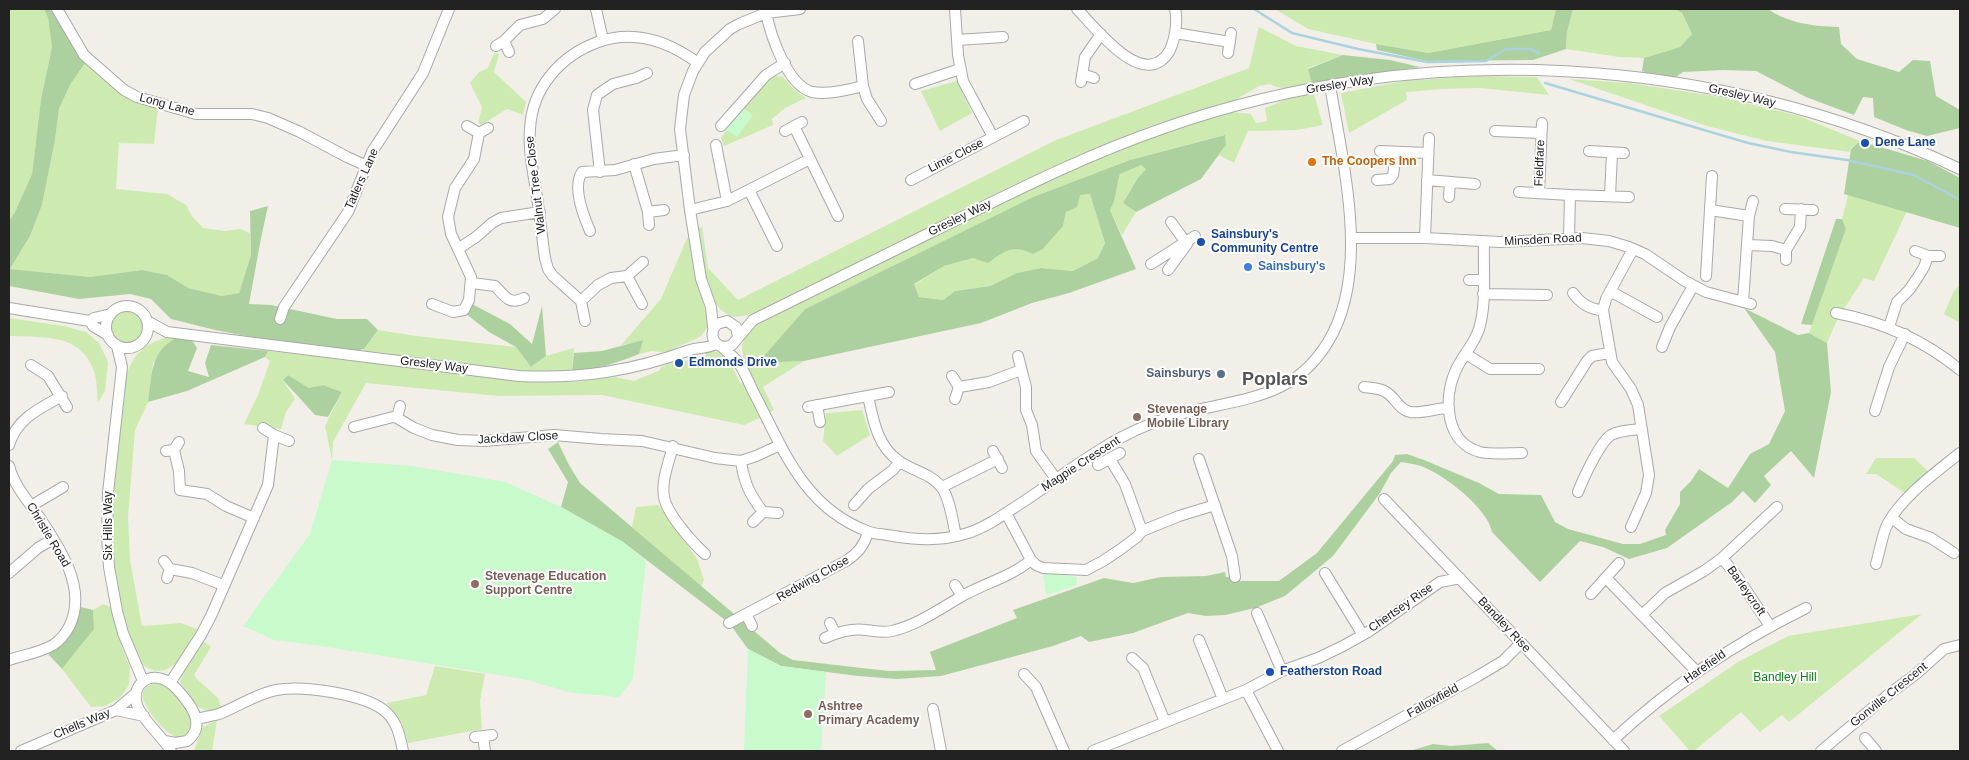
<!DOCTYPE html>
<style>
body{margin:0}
#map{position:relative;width:1969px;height:760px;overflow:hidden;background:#f2efe9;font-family:Helvetica,sans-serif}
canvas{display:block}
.frame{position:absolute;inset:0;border:10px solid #222;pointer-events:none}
</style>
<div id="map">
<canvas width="1969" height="760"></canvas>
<div class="frame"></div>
</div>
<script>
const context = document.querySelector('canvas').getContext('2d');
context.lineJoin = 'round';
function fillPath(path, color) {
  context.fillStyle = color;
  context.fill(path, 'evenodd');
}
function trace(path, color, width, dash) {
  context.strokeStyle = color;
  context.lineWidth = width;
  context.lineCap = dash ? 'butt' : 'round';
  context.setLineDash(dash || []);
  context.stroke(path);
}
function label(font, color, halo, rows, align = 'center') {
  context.font = font + ' Helvetica,sans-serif';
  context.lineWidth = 4;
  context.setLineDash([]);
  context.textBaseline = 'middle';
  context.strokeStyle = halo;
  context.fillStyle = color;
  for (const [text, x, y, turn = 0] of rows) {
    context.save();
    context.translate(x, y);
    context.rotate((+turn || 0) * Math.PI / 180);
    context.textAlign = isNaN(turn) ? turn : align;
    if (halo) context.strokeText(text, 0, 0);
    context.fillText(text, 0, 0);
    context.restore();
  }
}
fillPath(new Path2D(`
 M9 9H44L48 18 52 47 41 99 32 174 14 214 9 221Z
 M1275 9H1556L1551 30 1427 53 1376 44 1308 29Z
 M1573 9H1675L1682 13 1692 34 1680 47 1644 58 1619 57 1566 49 1567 32Z
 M1259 27 1296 46 1343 55 1308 68 1312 84C1299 86 1283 92 1270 84L1259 86 1232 102 1150 126 1081 154 774 304C760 310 745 319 730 316 701 301 702 257 698 230L702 226 708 268 738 300 1056 140 1249 68Z
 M494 53 499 54 494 72 526 102 523 115 507 109 481 125 478 123 482 107 470 83 479 72 488 68Z
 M85 63 108 84 126 96 158 108 154 144 119 143 116 189 167 194 186 205 192 216 203 228 225 231 240 229 250 233 251 255 239 293 222 296 187 288 167 275 142 270 90 277 10 269 30 236 42 205 55 140 59 109 70 85Z
 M773 76 783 77 795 90 806 98 785 108 772 119 773 125 724 146 721 138 742 107Z
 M1476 76 1537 77 1549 95 1480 88 1442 89 1406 92 1407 100 1349 133 1341 93 1404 81Z
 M1569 79 1629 83 1721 97 1799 116 1860 141 1851 148 1850 152 1767 141 1707 126Z
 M957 81 972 113 940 131 921 91Z
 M1314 94 1323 125 1297 130 1248 131 1234 163 1219 155 1226 145 1224 135 1130 160 1033 197 805 309 759 363 804 361 763 387 774 410 769 413C761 396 737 358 743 340 746 332 753 327 759 322L1022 192 1098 158 1183 126 1231 112 1251 114 1256 123 1267 121 1265 108 1287 99Z
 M1142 164 1146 169 1137 179 1123 203 1136 212 1122 235 1110 210C1117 199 1116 186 1120 174Z
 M1090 194 1105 243 1098 258 1073 271 1041 268 1017 273 990 286 955 291 943 300 919 297 914 285 944 266 973 258 988 262C1004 251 1013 244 1033 254L1043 249 1063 226 1066 212 1080 195Z
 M1848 195 1907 211 1874 281 1864 278 1838 318 1827 343 1809 333 1846 229 1842 219Z
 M690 236 697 282 707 316 708 327 700 337 675 348V351L668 353 652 351 639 354 642 341 621 345 661 299 687 238Z
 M1960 284V323L1944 314 1953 293Z
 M111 327a16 16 0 1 1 32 0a16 16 0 1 1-32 0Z
 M9 318 64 326 86 332 99 343 108 362 105 391 98 402C97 392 97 381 94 371 80 332 42 338 9 336Z
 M378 330 416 336 516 347 531 367 546 356 574 348 572 372H532L364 352V349Z
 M165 338H176L153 363 148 402 135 430 128 517 130 560 142 626 181 623 200 630C188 649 170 685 143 665 134 650 129 632 124 615 102 533 116 458 126 376 133 355 144 344 165 338Z
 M268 351 534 382H577L615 377 634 381 660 370 661 367 680 359 681 362 706 355 705 352C727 347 732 368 741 384L743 382 762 417 744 425 602 395 499 396 366 383 333 442 332 460 325 426 342 392 323 385 309 388 288 375 283 380 295 399 286 412 281 429 244 424 258 395 270 361 265 357Z
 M862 410 870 435 837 456 823 441 826 413Z
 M1876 458H1914L1930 473 1905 493 1876 474H1866Z
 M659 505 697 559 704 580 701 587 632 527 636 507Z
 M103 604 111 607 122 648 130 667 129 685 120 698 105 706 91 707 62 669 94 629 93 610Z
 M1922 614 1789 722 1782 715 1760 732 1741 712 1694 751H1690L1659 716 1738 662 1788 636Z
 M202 640 211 647 194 675 196 678 218 698 222 709 212 713 196 706 180 682 184 669Z
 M435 666 485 674 480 701 482 729 408 743 402 723 387 703 426 695Z
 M156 683C171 685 191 710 192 725 184 750 166 732 156 720 147 708 131 689 156 683Z
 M217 720 212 751H194L203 727Z`), '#cdebb0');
fillPath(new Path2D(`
 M44 9H54L85 63 70 85 59 109 55 140 42 205 30 236 10 269 90 277 142 270 167 275 188 288 222 296 239 293 251 255 250 211 268 206 261 238 249 304 271 305 337 319H367L378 330 364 349 351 352 267 340 215 330 171 319 151 299 130 294 79 299 9 286V221L14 214 32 174 41 99 52 47 48 18Z
 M1556 9H1573L1567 32 1566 49 1533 60 1427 61 1377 50 1376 44 1428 53 1551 30Z
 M1675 9H1768C1790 24 1813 26 1839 27L1841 44 1857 59 1899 72 1913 60 1930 61 1936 96 1960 110V128L1927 136 1906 130 1874 117 1873 98 1863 97 1854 115 1806 97 1756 71 1723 70 1683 72 1676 77 1660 78 1642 71 1644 58 1680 47 1692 34 1682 13Z
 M1343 55 1390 60 1420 67 1312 84 1308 69Z
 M1225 135 1226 145 1201 179 1136 212 1123 203 1137 179 1146 169 1141 165 1120 174C1116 186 1117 199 1110 210L1136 269 1069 293 1032 303 981 323 804 361 758 363 805 309 1033 197 1130 160ZM1090 194 1105 243 1098 258 1073 271 1041 268 1017 273 990 286 955 291 943 300 919 297 914 284 944 266 973 258 988 263C1004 251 1013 244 1033 254L1043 249 1063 226 1066 212 1077 207 1080 195Z
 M1860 141 1928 161 1960 178V228L1844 194 1851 149Z
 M1836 219H1842L1846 229 1812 325 1801 324Z
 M472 304 510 324 532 344 542 306 546 356 531 367 516 347 489 332 465 313Z
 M1744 308 1798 335 1809 333 1827 343 1831 392 1814 478 1791 451 1764 476 1771 485 1755 503 1743 491 1732 502 1667 548 1629 559 1603 547 1580 541 1540 582 1492 532C1488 508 1443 474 1421 466 1415 464 1408 463 1401 462L1391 473 1380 493 1333 556 1285 596 1255 608 1225 615 1206 616 1188 613 1133 633 1089 642 1081 636 1053 646 941 676 897 679 858 676 781 666 748 649 729 623 623 542 561 507 568 482 548 449 558 442 569 465 580 483 780 653 793 660 853 667 889 671 936 670 930 652 1017 618 1013 610 1104 578 1133 583 1161 577 1206 576 1225 572 1226 577H1236L1240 581H1279L1317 553 1393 461 1395 455 1407 454 1424 460 1479 483 1499 494 1541 495 1555 522 1568 529 1623 544H1640L1666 535 1665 530 1680 504V492L1691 481 1699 469 1728 488 1750 454 1769 444 1785 411 1775 352Z
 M176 338 192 340 197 348 188 371 209 377 205 363 211 345 268 351 265 357 187 391 148 402C152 375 150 352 176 338Z
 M643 340 639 354C617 363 595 370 572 372L574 353 602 351Z
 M288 375 309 388 323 385 342 392 328 417 315 415 283 380Z
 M81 607 93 610 94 629 62 669 48 654C65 639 72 628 81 607Z
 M1488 743 1498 751H1410L1433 744 1451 746Z`), '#add19e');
fillPath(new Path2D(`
 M742 107 753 115 737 137 726 130Z
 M332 460 413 466 505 482 561 507 623 542 646 561 633 679 619 697 573 693 523 679 321 646 274 640 243 626 310 534Z
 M1043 572 1077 577V585L1046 595Z
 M748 649 781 666 826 672 821 751H744Z`), '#c8facc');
trace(new Path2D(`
 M1254 9 1292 33 1358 49 1427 62 1486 61 1506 49H1530L1539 53
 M1545 83 1748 143 1791 152 1847 160 1914 175 1960 200`), '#aad3df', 2.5);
const minor = new Path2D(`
 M57 9 84 55 124 90 137 97 196 114H252L268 118 300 132 347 157 367 166
 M596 9 603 40
 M955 9 958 55 963 81 993 137
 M1077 9C1095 27 1145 94 1170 50 1175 39 1178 20 1175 9
 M766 13C771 36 787 85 812 92 828 95 848 90 863 86
 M1175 33 1230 42
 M957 40 1003 37
 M504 41 509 52
 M858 41 863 86 867 99 881 121
 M496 46 504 41 520 25 543 19 555 9
 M1228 53 1231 33
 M1082 74 1094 78
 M1081 82 1085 57 1101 34
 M915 84 960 69
 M467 126 479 133
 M721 126 766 75 785 63
 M794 126 838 216
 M785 131 802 122
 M1495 131 1541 133
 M479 133 488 128
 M716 145 727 201
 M1380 151 1428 153
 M1589 151 1624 153
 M634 164 648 212 649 225
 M600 172 593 110 597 95 613 84 636 78 647 73
 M911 180 1024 121
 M1377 180 1390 179 1393 175 1394 169 1393 152
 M1427 180 1475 184
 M749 190 777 246
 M1519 192 1570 195
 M1539 193 1542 123
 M1610 196 1612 153
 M1449 197 1450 182
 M1785 209 1813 210
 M690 210 727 201 810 159
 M1710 210 1749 216
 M648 212 664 210
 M590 231C583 215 572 187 582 172L615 170 654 159 684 155
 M1351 238H1425L1500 242 1582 238 1609 241 1629 247 1645 254 1685 281 1706 292 1751 304
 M1425 238 1429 138
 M1569 238 1570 195 1629 197
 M1484 242C1483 270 1487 302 1479 329 1474 345 1461 357 1455 372 1443 400 1446 443 1480 452 1493 455 1509 453 1522 453
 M1747 245 1772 246 1786 250
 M458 249 476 237 492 223 501 218 540 212
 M1915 251 1928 256
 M1786 260V250L1800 227 1801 209
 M1151 264 1195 236
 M1168 270 1187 244 1171 222
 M627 276 642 304
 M1706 276 1712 176
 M1469 280H1483
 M472 283 495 286C504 295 509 306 524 298
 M1610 291 1657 317
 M1573 293C1581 304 1590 310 1603 310
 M1483 294 1547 295
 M581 301 598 285 611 278 627 276 643 262
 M1743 302 1749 216 1753 201
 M432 304 453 312 464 310 469 300 471 277 451 234 448 217 455 188 474 159 479 133
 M106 327a21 21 0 1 1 42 0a21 21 0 1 1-42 0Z
 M9 308 90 321 94 318 111 314
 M1836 313C1883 322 1923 339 1960 370
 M280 319 284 307 348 212 372 152 423 73 449 9
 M90 321 93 326 108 335
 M147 321 167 332 519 376C581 379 632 371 690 350 699 347 707 349 716 344
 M585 321 581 301 553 276 548 269 545 258C542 238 540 217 537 197 534 175 528 152 530 129 532 88 560 56 598 42 635 29 668 41 698 63
 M713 327 711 307 701 279 690 210 680 129 684 95 693 71 705 52 730 29 739 24 766 13 800 9
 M1889 327 1897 302 1909 290 1918 277 1924 267 1928 256H1940
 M738 337 736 327 727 321 717 324C706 336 717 352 732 345L753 320C820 287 887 254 954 221 1023 187 1091 153 1164 128 1419 38 1715 53 1960 169
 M117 346 122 367 108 493 107 538 109 567 117 611 123 633 143 681
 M722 347C727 352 733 356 737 361 744 368 750 387 756 397 784 451 804 507 867 531 873 534 881 534 887 535 916 540 939 542 968 533 989 526 1007 512 1026 500 1057 479 1087 456 1120 438 1142 426 1167 417 1192 411 1253 397 1301 395 1333 333 1369 262 1342 160 1330 85
 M1662 347 1670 327 1693 286
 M1466 354 1490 369H1539
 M1018 356 1026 387V410L1032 425 1036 451 1056 479
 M31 365 48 376 67 407
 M952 376 959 387 989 382 1021 370
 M1364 387C1372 388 1380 388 1386 392 1396 398 1398 409 1410 412 1422 414 1436 408 1449 408
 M868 396C873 419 877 446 899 461 912 471 931 473 942 488 950 499 953 523 956 536
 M955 399 959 387
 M1561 402 1587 361 1592 356 1609 353
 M817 405 820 422
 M808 407 889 392
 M1875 411 1889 367 1905 334
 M397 418 400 406
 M354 427 393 417 397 418 414 428 432 435 458 440 485 441 554 435 601 439 642 441 715 458 741 461 756 456 780 445
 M263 428 274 435 289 441
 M9 445C17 418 39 409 62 396
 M673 446C669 462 661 481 664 497 667 514 692 542 705 554
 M174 450 179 471 180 490 207 494 226 506 254 518
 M166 451 174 450 179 442
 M993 451 1002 468
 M1110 459 1125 484 1142 531
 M1199 459 1232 556 1235 577
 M741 461C744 483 750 495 763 512L778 513
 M1098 465 1120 453
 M9 466C14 486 29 502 40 518 60 548 87 588 70 625 66 633 61 640 53 645 39 653 23 655 9 660
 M942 487 998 459
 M1578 492C1583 479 1600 442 1611 435 1620 430 1632 430 1642 429
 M1384 499 1624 751
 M854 505 868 489 893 470 899 462
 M31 506 63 487
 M1892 518 1906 529 1931 538 1954 553
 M753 522 763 512
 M1631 527 1646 493 1649 475 1638 405 1631 389 1612 362 1603 310 1606 299 1633 249
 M1722 558 1736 575 1770 626
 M1031 560 1036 565 1043 568 1086 570 1103 561 1121 549 1137 537 1142 531 1179 516 1215 505
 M164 561 170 569 167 578
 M1876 564C1880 551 1882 534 1888 523 1904 495 1935 473 1960 453
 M170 569 192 573 223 585
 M9 573 38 548 53 539
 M1325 573 1363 635
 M1607 579 1697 672
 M955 585 962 596
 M1591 594 1619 563
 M1257 613 1282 671
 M746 614 752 626
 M1642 615 1665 593 1704 571 1722 558 1777 507
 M729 623 846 561C858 553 864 546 868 532
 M830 623 835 633
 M825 638C838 632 852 628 866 630 875 631 883 633 892 631 918 625 941 608 964 595 986 583 1012 576 1031 560L1006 513
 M1199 640 1223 699
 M1132 658 1143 668 1165 722
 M1024 674 1036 687 1064 751
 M170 683 201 635 211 616 268 485 274 435
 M1246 690 1278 751
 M933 709 941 751
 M116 710 144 716
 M197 719C204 717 212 716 219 714 239 706 256 694 276 690 302 685 368 694 387 713 398 724 400 737 403 751
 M483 736 485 751
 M475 737 492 735
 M1865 738 1876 751
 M1613 740C1671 686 1735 643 1806 608
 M165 741 175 743 187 741C205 727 194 709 182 695 178 690 172 683 165 680 147 672 131 686 137 705 143 721 162 736 171 751
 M21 751 116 710 136 693
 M1093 751 1246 690 1282 671 1318 658 1343 646 1368 632 1440 582 1460 578
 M1342 751 1478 676 1503 661 1520 644
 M1821 751 1889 694 1916 674 1944 649 1960 645`);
trace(minor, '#a9a9a9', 12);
trace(minor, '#fff', 10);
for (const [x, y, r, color] of [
 [1865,143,5,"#1a4fb4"],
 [1312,162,5,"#e8710a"],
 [1201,242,5,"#1a4fb4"],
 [1248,267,5,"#3f7fe0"],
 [679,363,5,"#1a4fb4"],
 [1221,374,5,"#5c6f8a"],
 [1137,417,5,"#8d6e63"],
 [475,584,5,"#8d6e63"],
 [1270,672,5,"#1a4fb4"],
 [808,714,5,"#8d6e63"]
]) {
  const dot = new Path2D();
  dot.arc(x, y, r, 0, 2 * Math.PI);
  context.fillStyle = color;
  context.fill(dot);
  trace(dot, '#fff', 2);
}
label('12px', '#222', '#fff', [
 ["Gresley Way",1340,85,-9],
 ["Gresley Way",1742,96,13],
 ["Long Lane",167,105,15],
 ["Lime Close",956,156,-27],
 ["Fieldfare",1540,163,-88],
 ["Tatlers Lane",362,179,-66],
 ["Walnut Tree Close",536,185,-97],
 ["Gresley Way",960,218,-26],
 ["Minsden Road",1543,240,-3],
 ["Gresley Way",434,365,7],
 ["Jackdaw Close",518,438,-3],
 ["Magpie Crescent",1081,464,-33],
 ["Six Hills Way",109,526,-90],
 ["Christie Road",48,535,59],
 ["Redwing Close",813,579,-29],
 ["Barleycroft",1746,591,55],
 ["Chertsey Rise",1401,608,-35],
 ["Bandley Rise",1504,625,47],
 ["Harefield",1705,667,-35],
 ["Gonville Crescent",1889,695,-39],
 ["Fallowfield",1433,701,-29],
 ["Chells Way",82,724,-23]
]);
label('bold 12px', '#164399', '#fff', [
 ["Dene Lane",1875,143],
 ["Sainsbury's",1211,235],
 ["Community Centre",1211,249],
 ["Edmonds Drive",689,363],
 ["Featherston Road",1280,672]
], 'left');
label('bold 12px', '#c56008', '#fff', [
 ["The Coopers Inn",1322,162]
], 'left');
label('bold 12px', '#366cbe', '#fff', [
 ["Sainsbury's",1258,267]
], 'left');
label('bold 12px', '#4e5e75', '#fff', [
 ["Sainsburys",1211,374]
], 'right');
label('bold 12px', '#785e54', '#fff', [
 ["Stevenage",1147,410],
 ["Mobile Library",1147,424],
 ["Stevenage Education",485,577],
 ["Support Centre",485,591],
 ["Ashtree",818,707],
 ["Primary Academy",818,721]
], 'left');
label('12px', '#0c8416', '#fff', [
 ["Bandley Hill",1785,678]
]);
label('bold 18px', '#555', '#fff', [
 ["Poplars",1275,380]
]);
</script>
